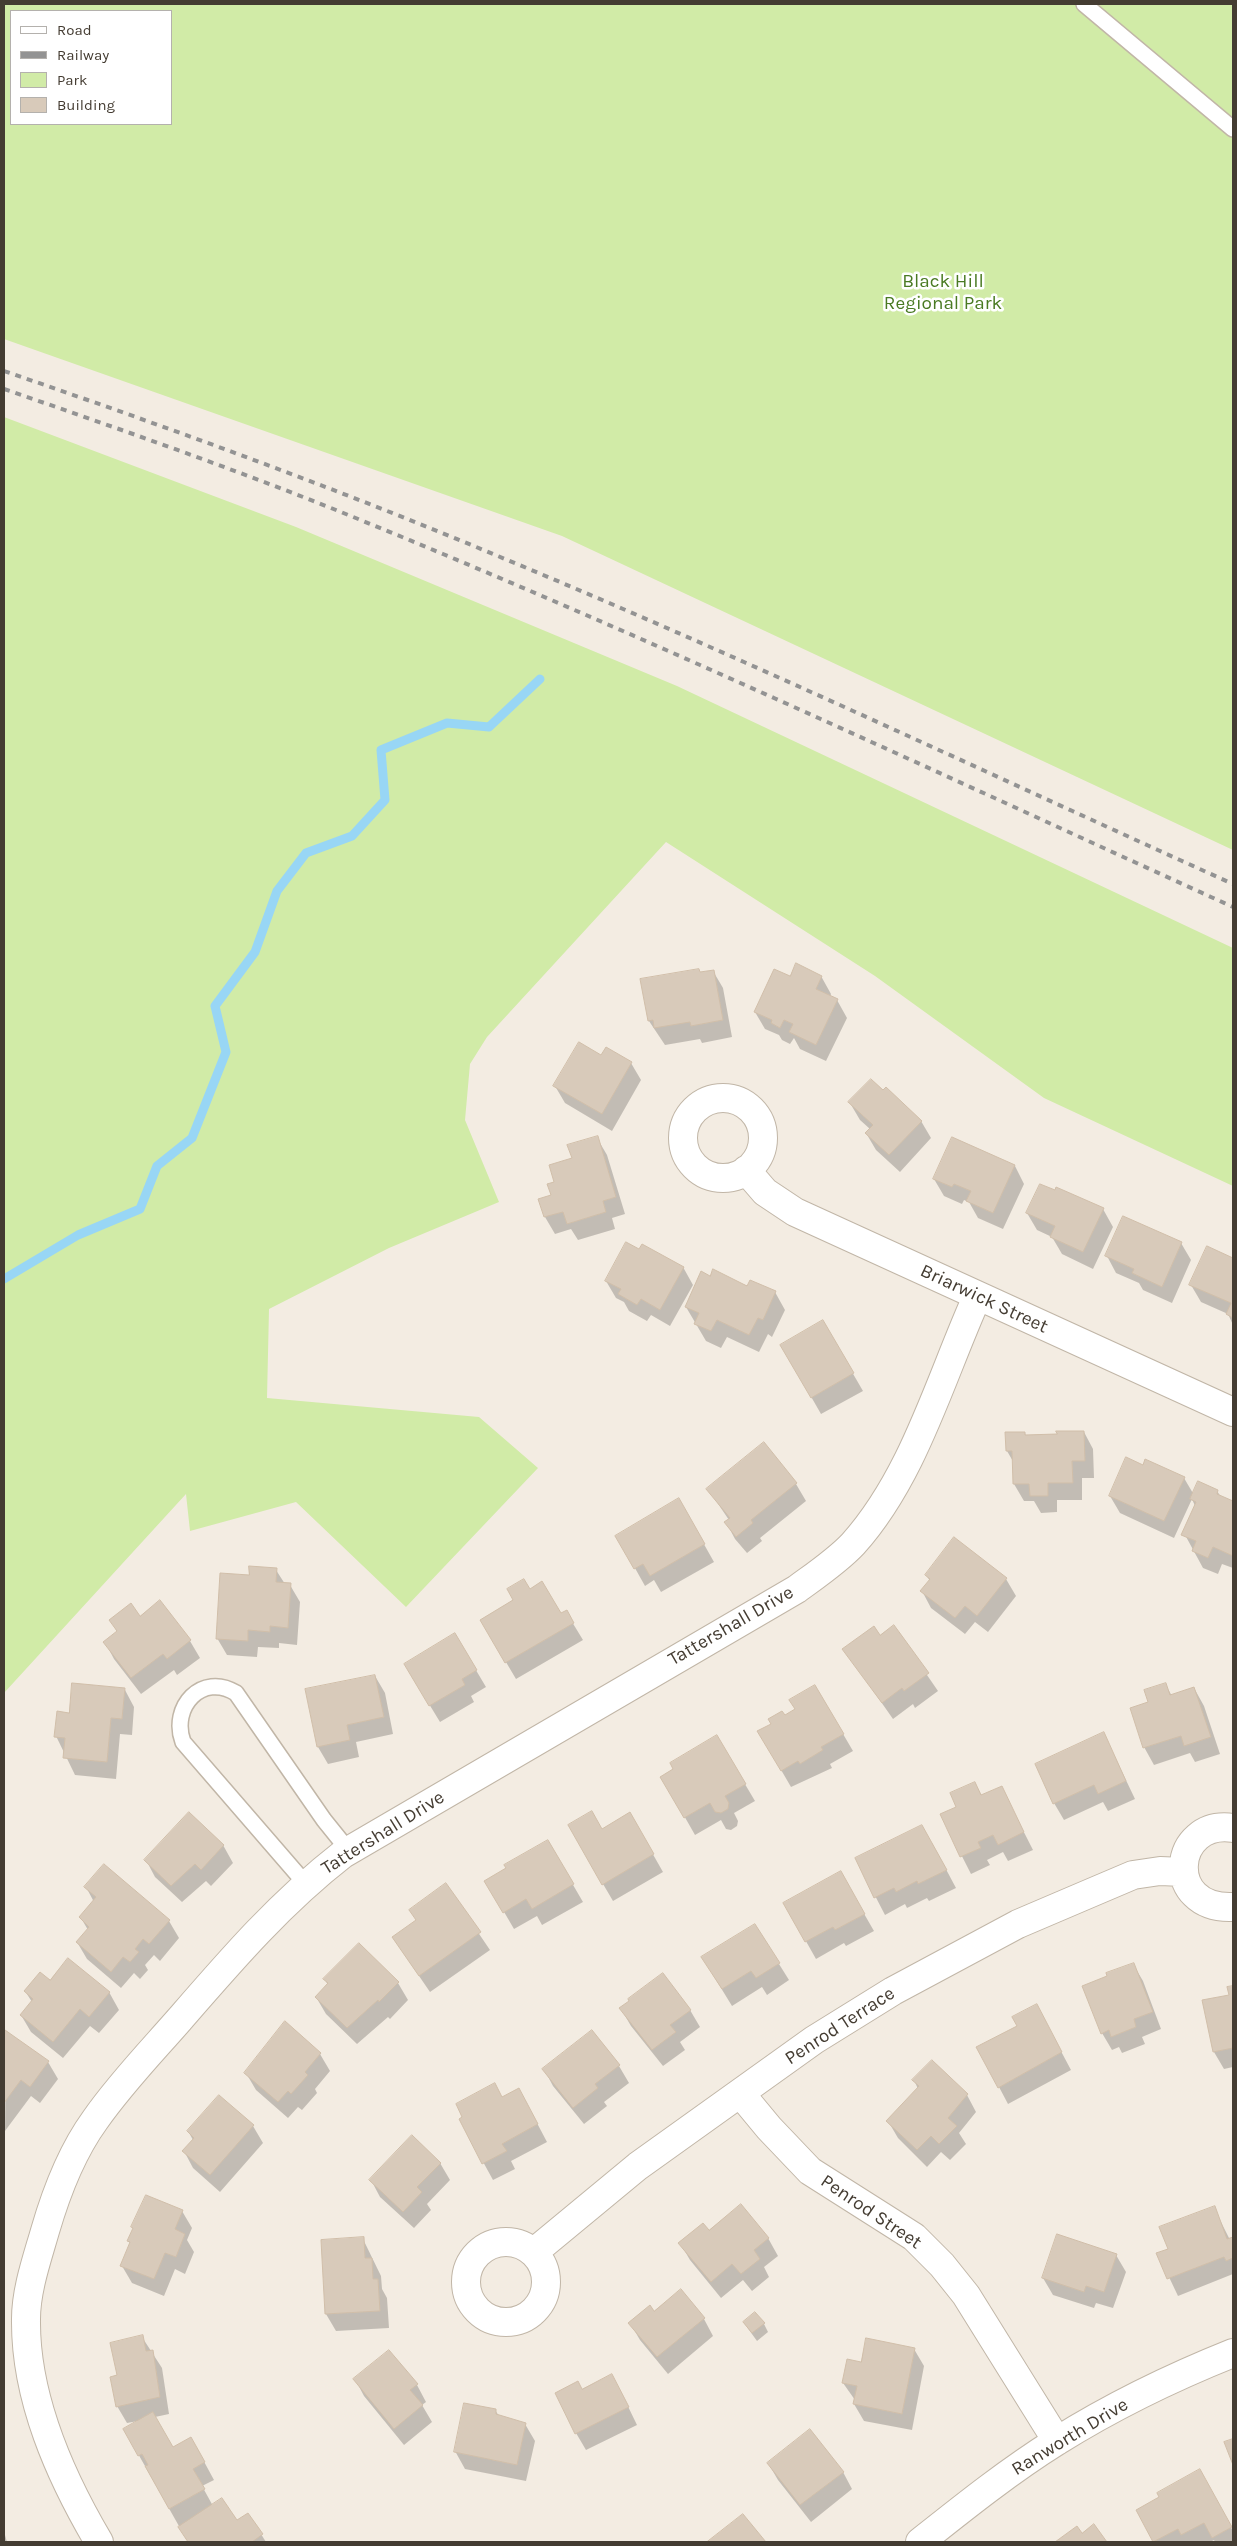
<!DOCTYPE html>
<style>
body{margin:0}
#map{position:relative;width:1237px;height:2546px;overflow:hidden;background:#f3ece2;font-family:Karla,sans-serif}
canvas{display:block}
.frame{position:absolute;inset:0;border:5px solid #443c32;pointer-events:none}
.legend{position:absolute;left:10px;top:10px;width:162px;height:115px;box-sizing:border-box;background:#fff;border:1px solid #b4b1ad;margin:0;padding:6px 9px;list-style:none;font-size:15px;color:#443c32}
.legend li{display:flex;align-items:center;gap:10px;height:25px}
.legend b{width:25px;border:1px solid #b4b1ad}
</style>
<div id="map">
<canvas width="1237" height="2546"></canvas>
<div class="frame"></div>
<ul class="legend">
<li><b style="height:6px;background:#fff"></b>Road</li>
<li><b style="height:6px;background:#939393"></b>Railway</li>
<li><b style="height:14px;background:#d1eba7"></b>Park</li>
<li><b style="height:14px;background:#d8caba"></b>Building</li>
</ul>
</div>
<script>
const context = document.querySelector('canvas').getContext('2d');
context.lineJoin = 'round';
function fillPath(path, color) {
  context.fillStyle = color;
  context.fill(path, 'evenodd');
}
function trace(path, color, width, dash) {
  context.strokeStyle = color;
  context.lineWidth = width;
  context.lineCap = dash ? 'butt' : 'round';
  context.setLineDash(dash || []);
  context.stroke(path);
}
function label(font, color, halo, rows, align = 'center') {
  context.font = font + ' Karla,sans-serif';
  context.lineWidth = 5;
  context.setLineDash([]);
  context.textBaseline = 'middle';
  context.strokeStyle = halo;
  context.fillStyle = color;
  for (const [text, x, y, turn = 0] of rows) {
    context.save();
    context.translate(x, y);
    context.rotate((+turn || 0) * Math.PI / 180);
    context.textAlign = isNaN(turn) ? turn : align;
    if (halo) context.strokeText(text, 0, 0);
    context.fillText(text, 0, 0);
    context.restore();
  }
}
fillPath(new Path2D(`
 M4 4H1233V850L562 536 4 339ZM11 11H171V124H11Z
 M4 417 296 527 677 686 1233 948V1186L1044 1098 875 976 666 842 487 1037 470 1064 465 1120 499 1202 389 1248 269 1309 267 1398 479 1417 538 1468 406 1607 296 1502 190 1531 186 1494 4 1693Z`), '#d1eba7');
fillPath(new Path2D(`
 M713 971 723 988 732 1037 702 1043 700 1039 665 1045 649 1021 642 980Z
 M821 976 831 994 830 997 837 1000 847 1018 826 1061 800 1049 794 1038 790 1044 782 1040 779 1035 765 1029 755 1012 790 978Z
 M606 1048 631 1063 641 1080 612 1131 565 1103 555 1086 602 1056Z
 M850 1103 921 1121 931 1138 900 1172 876 1150 866 1133 870 1129 860 1120Z
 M597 1138 607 1155 625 1214 612 1218 615 1229 578 1240 571 1229 555 1234 545 1217 552 1196 573 1159Z
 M953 1138 1015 1166 1024 1184 1003 1229 978 1218 969 1202 964 1200 962 1204 944 1196 934 1179Z
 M1103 1209 1113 1227 1093 1269 1062 1254 1052 1237 1037 1230 1027 1213Z
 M1181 1243 1191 1260 1172 1303 1143 1290 1139 1283 1116 1273 1107 1256Z
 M1208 1248 1233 1259V1325L1228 1314 1201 1302 1191 1285Z
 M683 1267 693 1285 670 1326 651 1315 647 1321 629 1311 624 1302 616 1298 606 1281Z
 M711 1277 775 1292 785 1310 772 1337 768 1334 759 1352 727 1337 721 1348 706 1341 686 1307Z
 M823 1322 863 1391 821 1414 782 1346Z
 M1084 1432 1093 1449 1094 1478H1082V1500H1057V1512L1041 1513 1034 1501H1024L1014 1484V1463L1007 1451 1025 1433 1026 1436Z
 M764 1444 796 1484 806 1501 760 1538 762 1541 747 1553 735 1539 726 1522 729 1520 708 1489Z
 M1143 1466 1184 1478 1194 1495 1217 1491 1221 1497 1233 1502V1568L1222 1564 1218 1574 1203 1568 1184 1533 1195 1506 1192 1499 1174 1538 1120 1513 1110 1496Z
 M679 1500 714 1562 661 1592 654 1580 645 1586 617 1536Z
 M276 1570 285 1584 290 1585 300 1602 297 1645 279 1643V1648L258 1647 257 1657 227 1655 217 1638 250 1576Z
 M926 1575 1006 1579 1016 1596 988 1632 975 1622 965 1634 931 1608 922 1591 930 1581Z
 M529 1590 560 1615 566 1612 583 1640 516 1679 481 1620Z
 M160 1602 190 1641 200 1658 177 1675 174 1670 141 1694 114 1659 105 1642 117 1632 111 1620 140 1617Z
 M894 1627 938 1691 915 1708 913 1704 893 1719 844 1649 880 1637Z
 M455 1635 486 1687 471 1696 474 1702 440 1722 415 1681Z
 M375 1676 385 1693 393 1734 356 1742 359 1757 328 1764 318 1747Z
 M1165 1684 1172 1696 1194 1688 1204 1706 1220 1754 1195 1762 1190 1753 1154 1765 1144 1747 1150 1703Z
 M815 1686 853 1751 830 1764 832 1768 791 1787 759 1732 796 1709Z
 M125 1690 134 1707 132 1735 120 1734 116 1779 75 1775 56 1736 70 1714Z
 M1104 1734 1135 1799 1108 1811 1103 1802 1064 1820 1054 1803Z
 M717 1737 755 1801 734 1813 738 1821 737 1826 731 1830 726 1829 721 1820 695 1835 662 1777Z
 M975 1783 982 1796 1001 1787 1033 1850 1008 1861 1003 1852 987 1860 990 1865 971 1874 941 1815 958 1807Z
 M630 1814 663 1872 613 1901 569 1826 601 1830Z
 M548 1842 583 1902 542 1925 537 1916 514 1929 486 1881Z
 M932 1843 956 1888 929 1901 927 1898 907 1908 905 1904 885 1915 856 1859Z
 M223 1845 233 1863 211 1886 206 1881 182 1902 155 1877 146 1860Z
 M840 1872 874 1931 846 1946 844 1943 816 1959 785 1904Z
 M446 1885 490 1950 430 1992 393 1938 417 1921Z
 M86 1887 169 1921 179 1938 160 1961 154 1955 145 1965 148 1970 140 1979 134 1973 121 1988 87 1959 77 1942 88 1930 81 1918 94 1902Z
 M359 1945 398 1983 408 2000 390 2019 388 2017 357 2044 326 2014 316 1997 328 1985 325 1980Z
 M779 1964 789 1980 767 1995 762 1987 732 2006 713 1975Z
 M1133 1964 1143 1981 1161 2029 1142 2037 1145 2044 1122 2053 1119 2047 1112 2050 1102 2033Z
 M50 1982 109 1992 119 2010 99 2033 90 2026 63 2058 31 2032 21 2015 32 2002 25 1991Z
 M1233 1987V2067L1224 2069 1214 2052 1204 2001 1230 1996 1229 1988Z
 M621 2009 690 2010 700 2027 680 2042 685 2050 663 2066 631 2026Z
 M285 2023 320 2054 330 2071 315 2089 317 2093 302 2110 298 2107 288 2118 256 2090 246 2073Z
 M1046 2023 1071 2070 1008 2104 999 2087Z
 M6 2031 48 2062 58 2079 40 2103 31 2096 5 2131Z
 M619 2066 629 2083 604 2102 607 2106 584 2124 553 2086 544 2069Z
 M914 2080 967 2095 976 2112 959 2133 966 2144 950 2160 941 2152 927 2167 898 2138 888 2121 918 2089Z
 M502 2098 528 2106 547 2142 511 2161 515 2169 493 2180 460 2120Z
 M253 2126 263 2143 220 2192 193 2168 184 2151 193 2140 188 2131Z
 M440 2163 450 2180 427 2204 431 2210 414 2228 380 2197 371 2180Z
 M1214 2208 1230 2240 1233 2238V2274L1178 2296 1158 2254 1169 2249Z
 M182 2211 192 2228 187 2240 194 2252 185 2274 175 2269 164 2296 132 2283 122 2266 130 2244 129 2241 133 2229 132 2226Z
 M709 2232 768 2238 778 2256 764 2267 769 2277 752 2291 743 2280 721 2298 690 2260 680 2243Z
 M363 2239 381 2276 382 2289 387 2298 389 2328 336 2331 326 2314 322 2241Z
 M1116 2255 1126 2272 1113 2308 1096 2303 1094 2308 1053 2295 1043 2278Z
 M654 2312 704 2319 713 2336 668 2374 640 2340 630 2323Z
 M744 2323 764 2324 768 2332 757 2341Z
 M142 2337 162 2368 169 2414 155 2417 173 2449 201 2456 214 2480 202 2486 213 2506 237 2522 261 2534 266 2542H188L124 2429 138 2421 127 2423 117 2406 119 2376Z
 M914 2349 924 2366 912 2430 864 2421 854 2404 855 2400 843 2383 862 2363Z
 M355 2379 417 2385 426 2402 422 2405 432 2422 404 2445 364 2396Z
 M582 2390 621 2392 637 2425 586 2450 576 2433Z
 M495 2410 499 2416 525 2424 535 2441 526 2481 465 2469 455 2451Z
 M768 2463 843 2472 852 2489 811 2522 778 2480Z
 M1209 2487 1233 2531V2542H1215L1214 2540 1210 2542H1154L1137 2511Z
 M742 2515 764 2542H709Z
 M4 2533 5 2535 7 2542H4Z`), '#0003');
trace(new Path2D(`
 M4 1279 78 1235 140 1209 157 1166 192 1138 226 1052 215 1006 255 952 277 891 306 853 352 836 385 800 381 750 447 723 489 727 540 679`), '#98d6f5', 9);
const building = new Path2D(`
 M796 963 822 976 816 989 838 999 816 1045 789 1032 793 1024 784 1020 780 1028 771 1023 772 1020 754 1012 774 969 790 976Z
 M699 969 700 972 714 970 723 1020 691 1026 690 1022 654 1028 653 1020 648 1021 640 979Z
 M579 1042 601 1055 606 1047 632 1062 602 1114 553 1086Z
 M871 1079 883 1090 886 1087 922 1121 889 1155 865 1133 873 1125 848 1102Z
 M598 1136 616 1197 603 1201 606 1212 567 1224 563 1212 544 1217 538 1199 551 1195 547 1184 554 1182 549 1165 572 1158 567 1145Z
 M952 1137 1015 1165 993 1213 966 1201 971 1191 954 1184 952 1187 933 1179Z
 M1040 1184 1055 1190 1056 1187 1104 1208 1083 1252 1050 1237 1055 1226 1026 1213Z
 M1123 1216 1182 1242 1162 1287 1132 1273 1134 1269 1105 1256Z
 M626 1242 639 1249 642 1244 684 1267 660 1310 641 1299 637 1305 618 1294 621 1289 605 1281Z
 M1207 1246 1233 1258V1318L1226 1314 1231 1303 1189 1285Z
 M713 1269 747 1286 750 1280 776 1291 763 1320 758 1318 749 1335 717 1320 711 1331 694 1324 699 1313 685 1307 701 1271 710 1276Z
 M823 1320 854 1373 811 1398 780 1345Z
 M1056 1431H1084L1085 1461H1072L1073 1483H1048V1496H1030L1029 1484H1013L1012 1451H1006L1005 1432H1025V1435L1057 1434Z
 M764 1442 797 1483 751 1520 753 1523 736 1537 724 1522 730 1518 706 1489Z
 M1126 1457 1143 1465 1145 1459 1185 1477 1164 1521 1109 1496Z
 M1198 1481 1218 1490 1217 1494 1233 1501V1556L1213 1547 1208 1558 1192 1551 1196 1541 1181 1535 1196 1502 1190 1499Z
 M679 1498 705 1544 650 1576 643 1564 634 1569 615 1536Z
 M954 1537 1007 1578 977 1616 965 1606 955 1618 920 1591 930 1579 925 1575Z
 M249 1566 277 1568 276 1582 291 1583 288 1628 270 1626V1632L248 1630V1641L216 1639 220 1573 249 1575Z
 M524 1579 530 1589 542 1581 561 1613 567 1610 574 1623 505 1663 480 1620 513 1600 507 1589Z
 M160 1600 191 1640 167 1659 163 1654 131 1678 103 1642 117 1631 109 1620 131 1603 140 1616Z
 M894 1625 929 1673 904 1691 902 1688 882 1703 842 1649 874 1626 880 1635Z
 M455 1633 477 1670 462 1679 465 1685 429 1706 404 1664Z
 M375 1675 384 1717 347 1725 350 1740 317 1747 305 1689Z
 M72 1683 125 1688 122 1719 111 1718 107 1762 63 1758 65 1738 54 1737 57 1711 69 1713Z
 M1166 1683 1170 1695 1194 1687 1211 1737 1184 1746 1181 1736 1143 1748 1130 1708 1148 1702 1144 1690Z
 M815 1685 844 1734 821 1747 823 1750 800 1764 798 1761 781 1771 757 1731 771 1724 768 1719 782 1711 785 1715 795 1709 789 1700Z
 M1104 1732 1126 1781 1098 1794 1094 1785 1053 1804 1035 1764Z
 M717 1735 746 1784 725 1796 729 1803 728 1809 721 1813 715 1812 710 1803 684 1818 660 1777 673 1769 670 1763Z
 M975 1782 981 1795 1002 1786 1024 1832 998 1845 993 1835 978 1842 981 1848 960 1857 940 1814 956 1807 950 1793Z
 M592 1811 602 1829 630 1812 654 1854 602 1885 568 1825Z
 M189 1812 224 1845 201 1870 195 1864 171 1886 144 1860Z
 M922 1825 947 1870 918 1884 917 1881 896 1892 894 1888 874 1898 855 1858Z
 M548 1840 574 1884 532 1909 526 1899 503 1913 484 1881 506 1868 504 1865Z
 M104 1864 170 1920 149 1944 143 1939 135 1949 139 1952 130 1962 123 1957 111 1972 76 1942 89 1927 79 1917 96 1897 84 1887Z
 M841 1871 865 1914 835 1930 833 1927 805 1942 783 1903Z
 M446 1883 481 1932 419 1976 392 1937 416 1920 409 1910Z
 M755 1924 780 1963 756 1978 751 1971 722 1989 701 1957Z
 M359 1943 399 1982 379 2002 378 2000 347 2028 315 1997 328 1983 323 1979Z
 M68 1958 110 1992 89 2017 80 2009 53 2042 20 2015 33 1999 24 1991 40 1972 50 1980Z
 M1134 1963 1153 2012 1134 2019 1136 2027 1111 2037 1109 2030 1101 2034 1082 1986 1107 1976 1106 1973Z
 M663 1973 691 2010 670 2025 676 2032 652 2050 619 2008 629 2001 628 1999Z
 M1233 1986V2048L1213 2052 1202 2000 1229 1995 1227 1987Z
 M1037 2004 1062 2052 998 2088 976 2047 1017 2026 1012 2017Z
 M285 2021 321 2053 305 2072 308 2075 291 2094 288 2091 278 2102 244 2073Z
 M5 2030 49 2061 30 2087 21 2080 4 2103Z
 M592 2030 620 2065 595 2084 598 2088 573 2108 542 2069Z
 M932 2060 968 2094 948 2118 957 2126 939 2144 931 2136 917 2150 886 2121 919 2086 912 2080Z
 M495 2083 502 2097 519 2088 538 2124 502 2144 507 2151 482 2164 459 2119 462 2117 456 2104Z
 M219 2095 254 2125 210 2175 182 2151 194 2138 187 2131Z
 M412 2135 441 2163 417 2187 422 2192 403 2212 369 2180Z
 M146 2195 183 2210 175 2229 185 2234 176 2257 165 2253 154 2279 120 2266 130 2242 127 2241 133 2228 131 2227Z
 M741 2204 769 2238 754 2250 760 2259 741 2274 732 2264 711 2282 678 2243 703 2223 709 2230Z
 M1215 2206 1227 2239 1233 2237V2258L1226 2261 1224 2257 1167 2279 1156 2253 1168 2249 1159 2227Z
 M1057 2234 1117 2254 1104 2292 1086 2286 1084 2292 1042 2278Z
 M364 2237 365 2258H372L373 2279H378L380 2311 325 2314 321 2240Z
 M681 2289 705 2318 657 2357 628 2323 650 2305 654 2311Z
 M755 2312 765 2323 752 2333 743 2322Z
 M143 2335 146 2351 153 2350 160 2397 116 2407 110 2377 117 2375 110 2343Z
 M866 2338 915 2348 902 2414 853 2404 857 2386 842 2383 847 2359 861 2362Z
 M389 2350 418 2384 410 2390 423 2405 394 2429 353 2379Z
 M612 2374 629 2407 575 2434 555 2393 578 2381 582 2389Z
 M464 2403 496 2409V2414L526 2423 517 2465 454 2452Z
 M153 2412 173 2447 191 2437 205 2462 193 2469 205 2489 169 2509 145 2466 148 2465 142 2454 138 2456 123 2429Z
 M810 2429 844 2472 800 2505 767 2463Z
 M1233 2439V2465L1224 2442Z
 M1200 2469 1232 2527 1212 2538 1204 2523 1181 2535 1178 2529 1153 2542 1136 2510 1159 2497 1157 2493Z
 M222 2498 237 2520 248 2513 263 2534 252 2542H188L178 2527Z
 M743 2514 766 2542H707Z
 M1094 2524 1107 2542H1055L1077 2526 1082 2533Z`);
fillPath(building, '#d8caba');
trace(building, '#d0bea9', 1);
const service = new Path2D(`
 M1084 4 1233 129
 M305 1883 183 1742C170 1707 202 1672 236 1693L324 1820 349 1851`);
const minor = new Path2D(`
 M683 1138a40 40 0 1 1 80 0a40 40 0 1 1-80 0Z
 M746 1170 765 1192 795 1212 1233 1412
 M1233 1828C1172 1819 1163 1910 1233 1907
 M740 2093 769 2128 810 2171 914 2237 942 2265 966 2295 1057 2441
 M466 2282a40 40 0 1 1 80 0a40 40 0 1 1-80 0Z
 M534 2252 638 2166 814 2040 893 1991 1018 1924 1093 1892 1133 1875 1160 1871 1183 1872
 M99 2542C60 2476 25 2398 26 2319 26 2290 37 2259 45 2231 56 2193 71 2153 95 2120 120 2084 151 2052 179 2020 231 1960 280 1903 343 1854L797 1589C816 1575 837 1561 853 1544 914 1476 940 1379 977 1297
 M920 2542C964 2507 1009 2471 1057 2441 1113 2406 1173 2377 1233 2353`);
trace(service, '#c1b6a7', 18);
trace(minor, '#c1b6a7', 30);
trace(service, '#fff', 15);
trace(minor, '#fff', 28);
trace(new Path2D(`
 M4 371C173 429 341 490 505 559 751 661 991 775 1233 884
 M4 389C114 427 223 465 331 508 636 631 934 771 1233 907`), '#939393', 4, [6, 6]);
label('19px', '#497a22', '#fff', [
 ["Black Hill",943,282],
 ["Regional Park",943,304]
]);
label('19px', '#443c32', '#fff', [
 ["Briarwick Street",984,1299,25],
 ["Tattershall Drive",731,1626,-30],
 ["Tattershall Drive",383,1833,-32],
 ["Penrod Terrace",840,2026,-33],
 ["Penrod Street",871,2212,34],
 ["Ranworth Drive",1070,2437,-31]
]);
</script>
